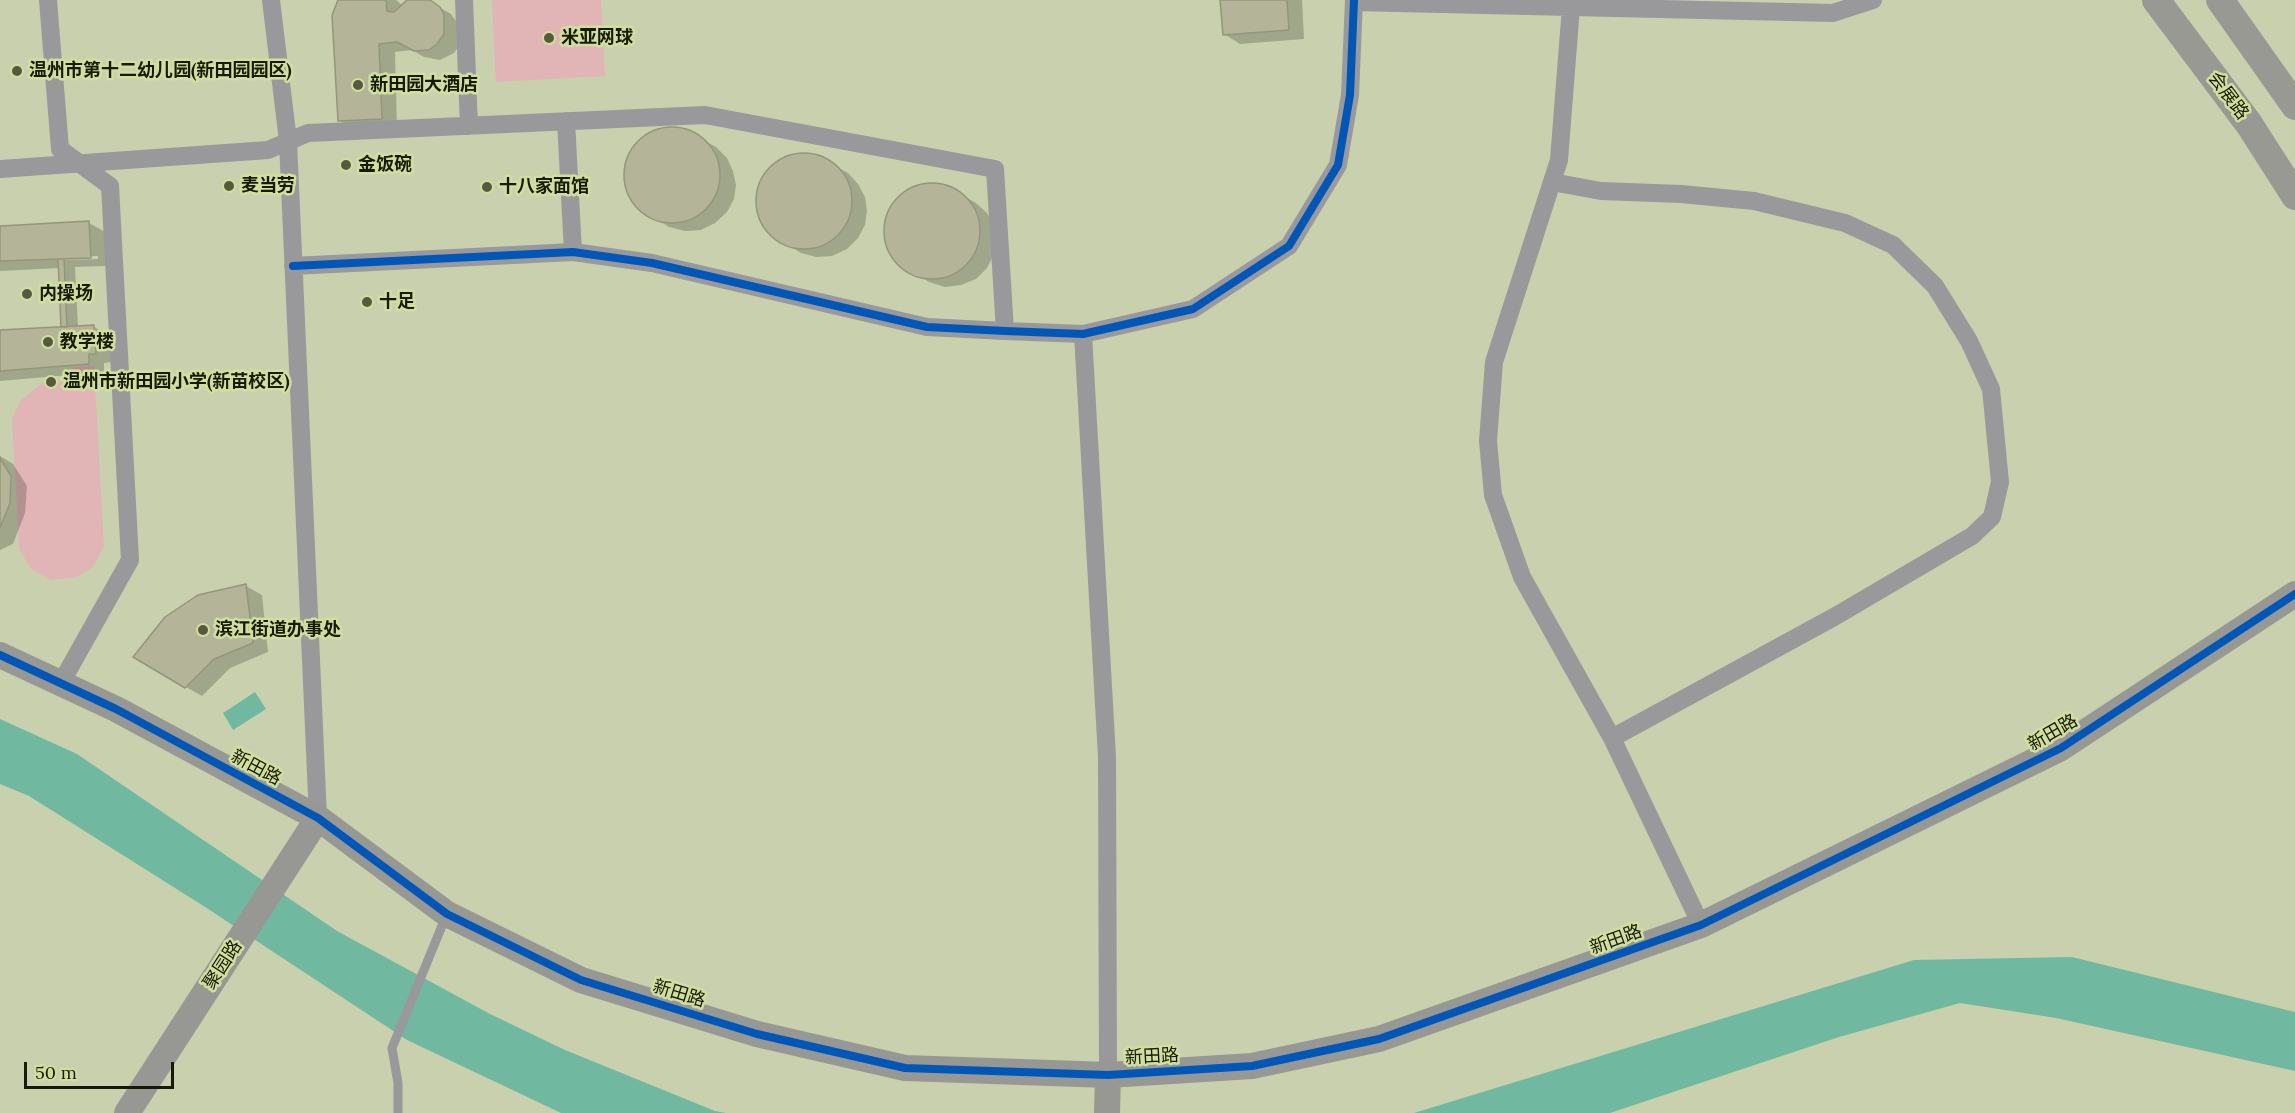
<!DOCTYPE html>
<meta charset="utf-8">
<style>
body{margin:0}
#map{position:relative;width:2295px;height:1113px;overflow:hidden;background:#c9d0ad;font-family:Lora,serif}
canvas{display:block}
.scale{position:absolute;left:24px;top:1062px;width:150px;height:27px;box-sizing:border-box;border:3px solid #161a02;border-top:0;padding-left:8px;font-size:18px;line-height:21px;white-space:nowrap;color:#161a02;-webkit-text-stroke:4px #d1df9e;paint-order:stroke}
</style>
<div id="map">
<canvas width="2295" height="1113"></canvas>
<div class="scale">50 m</div>
</div>
<script>
const context = document.querySelector('canvas').getContext('2d');
context.lineJoin = 'round';
function fillPath(path, color) {
  context.fillStyle = color;
  context.fill(path, 'evenodd');
}
function trace(path, color, width, dash) {
  context.strokeStyle = color;
  context.lineWidth = width;
  context.lineCap = dash ? 'butt' : 'round';
  context.setLineDash(dash || []);
  context.stroke(path);
}
function label(font, color, halo, rows, align = 'center') {
  context.font = font + ' Lora,"Noto Sans SC",serif';
  context.lineWidth = 5;
  context.setLineDash([]);
  context.textBaseline = 'middle';
  context.strokeStyle = halo;
  context.fillStyle = color;
  for (const [text, x, y, turn = 0] of rows) {
    context.save();
    context.translate(x, y);
    context.rotate((+turn || 0) * Math.PI / 180);
    context.textAlign = isNaN(turn) ? turn : align;
    if (halo) context.strokeText(text, 0, 0);
    context.fillText(text, 0, 0);
    context.restore();
  }
}
fillPath(new Path2D(`
 M492 0H601L605 76 496 82Z
 M94 366 104 546 93 567 77 577 51 580 30 568 19 548 12 419 21 400 46 380 72 383V367Z`), '#e1b4b5');
fillPath(new Path2D(`
 M255 692 266 709 233 730 223 713Z
 M0 719 77 754 337 931 490 1014 565 1050 715 1111 726 1113H561L407 1040 202 905 29 796 0 784Z
 M2072 957 2295 1012V1071L2056 1018 1960 1003 1839 1037 1610 1113H1414L1914 960Z`), '#70b9a0');
fillPath(new Path2D(`
 M340 0H396L402 5 413 0 428 1 451 14 459 25 460 44 454 53 440 60 424 57 412 50 395 52 397 128 355 129 339 120Z
 M1221 0H1302L1304 39 1240 44 1224 34Z
 M672 129 686 131 716 147 727 158 733 171 736 185 734 199 727 212 715 223 701 230 685 231 669 227 639 208 630 195 626 179 627 163 634 149 644 138 657 131Z
 M803 155 818 157 848 173 858 184 865 197 867 211 865 225 858 238 847 249 832 256 816 257 801 253 771 234 761 221 757 205 759 189 765 175 776 164 789 157Z
 M932 184 946 186 976 203 987 213 994 226V254L987 268 976 279 961 285 945 287 929 282 899 263 890 250 886 234 887 218 894 204 904 193 917 187Z
 M89 223 105 232 106 266 75 267 78 327H94L110 336 112 362 104 363V372L0 381V332L62 328 60 268 0 271V227ZM98 256V259L63 260 60 257Z
 M0 456 13 464 27 486 25 513 13 544 0 550Z
 M246 586 262 595 268 652 230 668 202 696 186 687Z`), '#0003');
const building = new Path2D(`
 M338 0H386L387 11 394 12 407 0H430L440 7 444 14V34L437 44 429 50 414 51 397 42 379 44 382 119 338 121 332 15Z
 M1220 0H1287L1289 30 1223 35Z
 M624 175a48 48 0 1 1 96 0a48 48 0 1 1-96 0Z
 M756 201a48 48 0 1 1 96 0a48 48 0 1 1-96 0Z
 M884 231a48 48 0 1 1 96 0a48 48 0 1 1-96 0Z
 M89 221 91 258 0 261V226Z
 M58 259H64L67 327H61Z
 M94 325 96 354H89V364L0 371V330Z
 M0 458 11 476 10 503 0 528Z
 M246 584 253 643 214 659 185 688 133 657 165 617 198 595Z`);
fillPath(building, '#b4b499');
trace(building, '#949579', 1.5);
trace(new Path2D(`
 M398 1113V1083L392 1048 446 916`), '#99989b', 9);
trace(new Path2D(`
 M48 0 60 149 110 186 130 560 61 683
 M271 0 288 141 318 818
 M464 0 469 126
 M1354 2 1833 13 1873 0
 M1571 7 1559 160 1494 362 1488 441 1493 495 1522 577 1612 738 1701 925
 M566 121 573 252
 M0 169 268 150 308 133 705 115 995 169 1005 331
 M1552 182 1601 191 1681 194 1754 201 1845 223 1893 245 1935 286 1969 341 1991 389 2000 482 1992 517 1972 536 1834 617 1612 738
 M293 266 573 252 652 263 927 327 1005 331 1083 334 1193 309 1289 246 1338 165 1350 95 1354 0
 M1083 334 1107 757 1108 1075`), '#99989b', 18);
trace(new Path2D(`
 M0 655 116 709 318 818 447 914 581 980 757 1034 905 1068 1108 1075 1252 1066 1379 1039 1701 925 2061 748 2295 594
 M127 1113 318 818
 M1107 1113 1108 1075`), '#979794', 26);
trace(new Path2D(`
 M2156 0 2249 124 2295 196
 M2220 0 2295 106`), '#999993', 28);
trace(new Path2D(`
 M293 266 573 252 652 263 927 327 1005 331 1083 334 1193 309 1289 246 1338 165 1350 95 1354 0
 M0 655 116 709 318 818 447 914 581 980 757 1034 905 1068 1108 1075 1252 1066 1379 1039 1701 925 2061 748 2295 594`), '#0057b8', 8);
for (const [x, y, r, color] of [
 [549,38,6,"#555a3e"],
 [17,71,6,"#555a3e"],
 [358,85,6,"#555a3e"],
 [346,165,6,"#555a3e"],
 [229,186,6,"#555a3e"],
 [487,187,6,"#555a3e"],
 [27,294,6,"#555a3e"],
 [367,302,6,"#555a3e"],
 [48,342,6,"#555a3e"],
 [51,382,6,"#555a3e"],
 [203,630,6,"#555a3e"]
]) {
  const dot = new Path2D();
  dot.arc(x, y, r, 0, 2 * Math.PI);
  context.fillStyle = color;
  context.fill(dot);
  trace(dot, '#d1df9e', 2);
}
label('bold 18px', '#161a02', '#d1df9e', [
 ["米亚网球",561,38],
 ["温州市第十二幼儿园(新田园园区)",29,71],
 ["新田园大酒店",370,85],
 ["金饭碗",358,165],
 ["麦当劳",241,186],
 ["十八家面馆",499,187],
 ["内操场",39,294],
 ["十足",379,302],
 ["教学楼",60,342],
 ["温州市新田园小学(新苗校区)",63,382],
 ["滨江街道办事处",215,630]
], 'left');
label('18px', '#161a02', '#d1df9e', [
 ["会展路",2228,96,53],
 ["新田路",2053,733,-30],
 ["新田路",256,768,28],
 ["新田路",1616,940,-20],
 ["聚园路",223,965,-57],
 ["新田路",679,994,17],
 ["新田路",1152,1057,-3]
]);
</script>
